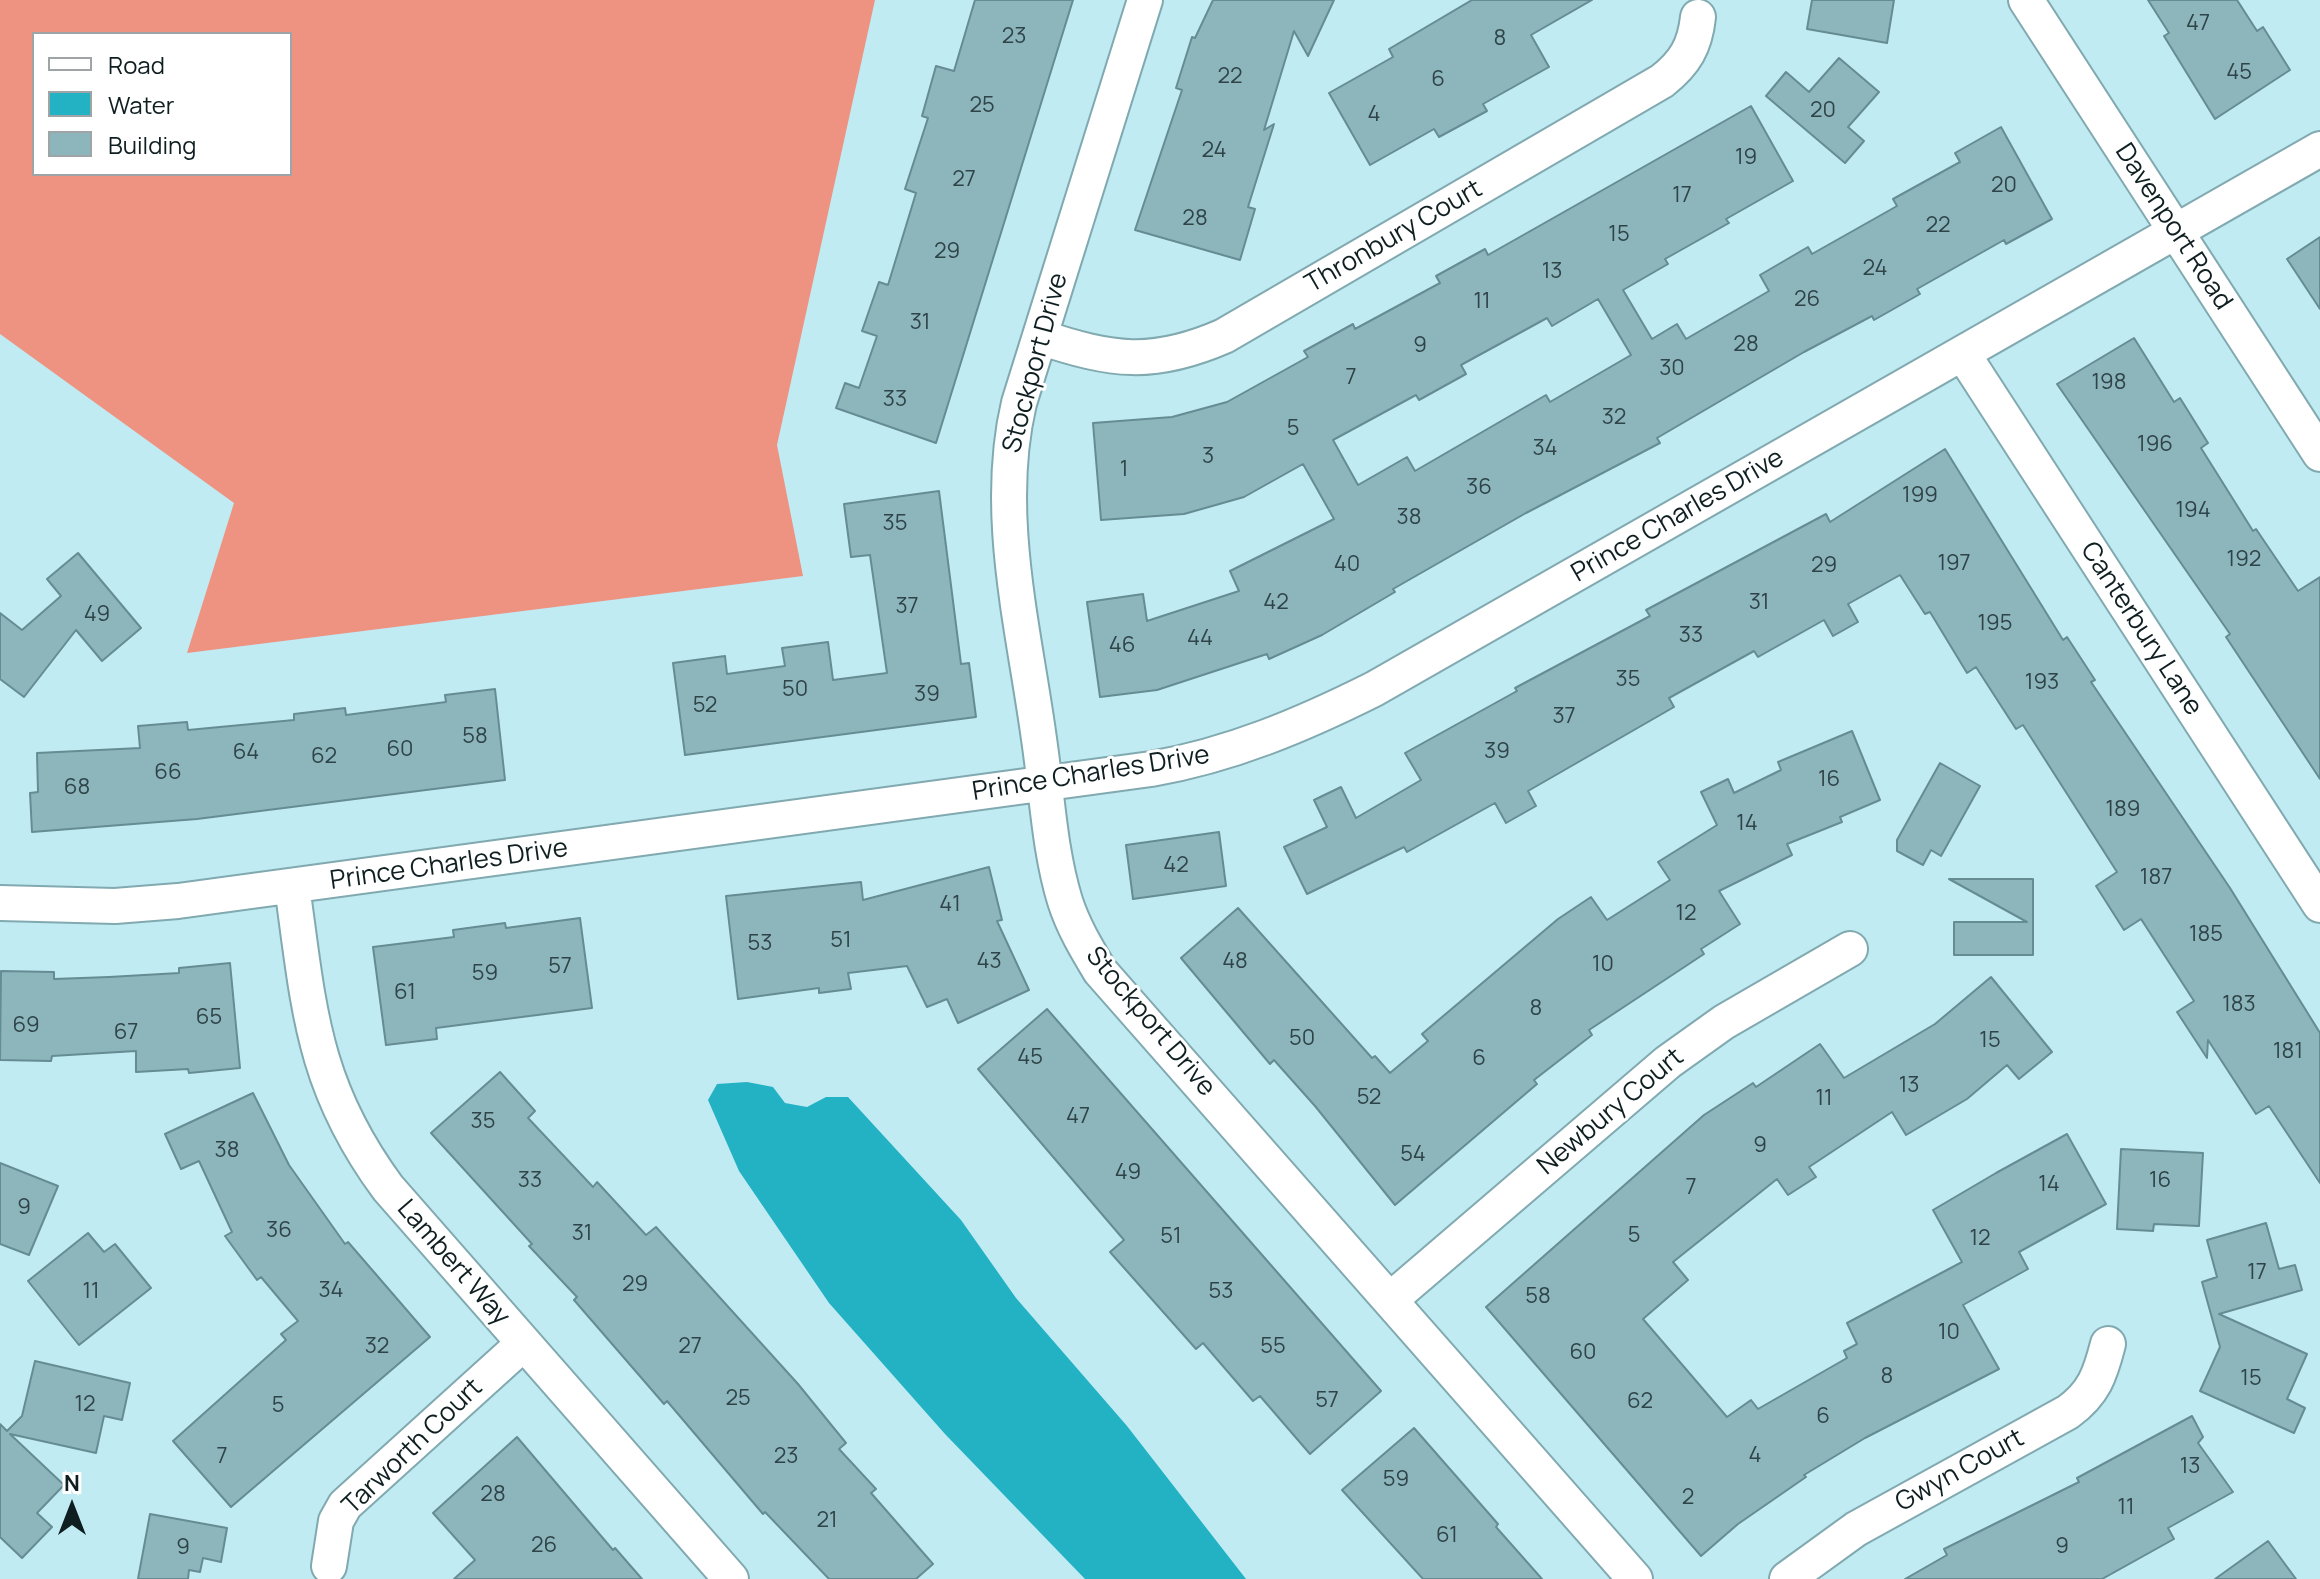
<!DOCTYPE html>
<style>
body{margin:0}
#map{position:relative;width:2320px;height:1579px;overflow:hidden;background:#c1ebf2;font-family:Manrope,sans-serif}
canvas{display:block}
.legend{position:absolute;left:32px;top:32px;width:260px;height:144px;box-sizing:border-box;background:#fff;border:2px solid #9fa5a6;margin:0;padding:10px 14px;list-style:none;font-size:24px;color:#0f1f21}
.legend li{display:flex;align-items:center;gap:16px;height:40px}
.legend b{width:40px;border:2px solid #9fa5a6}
.north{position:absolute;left:32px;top:1467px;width:80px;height:80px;-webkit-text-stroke:6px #fff;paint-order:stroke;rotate:0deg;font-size:22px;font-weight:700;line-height:32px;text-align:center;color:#0f1f21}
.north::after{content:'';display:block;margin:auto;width:28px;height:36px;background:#0f1f21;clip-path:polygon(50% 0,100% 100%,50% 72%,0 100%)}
</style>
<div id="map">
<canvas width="2320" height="1579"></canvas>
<ul class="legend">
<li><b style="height:10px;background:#fff"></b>Road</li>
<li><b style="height:22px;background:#23b1c4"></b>Water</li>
<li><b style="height:22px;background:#8db5bc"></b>Building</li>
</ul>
<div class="north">N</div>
</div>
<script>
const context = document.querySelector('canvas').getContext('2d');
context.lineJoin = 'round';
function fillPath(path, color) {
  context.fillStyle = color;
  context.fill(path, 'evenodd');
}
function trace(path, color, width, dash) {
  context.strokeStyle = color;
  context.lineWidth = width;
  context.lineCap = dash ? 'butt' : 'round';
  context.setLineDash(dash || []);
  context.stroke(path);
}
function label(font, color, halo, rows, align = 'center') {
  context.font = font + ' Manrope,sans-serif';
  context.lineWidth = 6;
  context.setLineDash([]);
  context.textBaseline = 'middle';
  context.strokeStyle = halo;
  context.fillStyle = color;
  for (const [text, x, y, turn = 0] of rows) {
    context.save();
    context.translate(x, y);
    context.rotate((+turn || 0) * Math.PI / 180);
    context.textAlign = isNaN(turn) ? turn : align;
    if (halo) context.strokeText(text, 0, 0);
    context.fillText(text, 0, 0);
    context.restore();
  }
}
fillPath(new Path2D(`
 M0 0H875L777 445 803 576 187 653 234 503 0 334ZM34 34H290V174H34Z`), '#ee9381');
fillPath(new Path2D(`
 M747 1082 773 1087 785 1103 807 1107 826 1097H848L961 1220 1016 1298 1127 1426 1246 1579H1085L945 1434 829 1303 739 1171 708 1100 717 1084Z`), '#23b1c4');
const building = new Path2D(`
 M975 0H1073L936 443 836 408 845 383 859 388 877 336 862 331 879 282 888 285 916 193 905 189 928 118 922 116 936 66 954 71Z
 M1213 0H1334L1308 56 1294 31 1264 130 1274 124 1248 207 1255 209 1240 260 1135 230 1182 90 1176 88 1192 37 1195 38Z
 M1472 0H1592L1531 35 1549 67 1483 104 1487 111 1439 137 1434 129 1370 165 1329 93 1393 57 1389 49Z
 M1812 0H1894L1887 43 1807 29Z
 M2148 0H2237L2257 31 2263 27 2290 70 2215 119 2164 36 2169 33Z
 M1839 58 1879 92 1848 127 1864 141 1845 163 1766 96 1786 72 1809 92Z
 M1751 106 1793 181 1726 219 1729 223 1665 259 1668 264 1623 290 1652 339 1677 324 1686 339 1769 291 1760 275 1808 247 1812 254 1897 206 1893 199 1960 162 1955 153 2001 127 2052 219 2006 244 2004 240 1917 289 1920 294 1874 320 1872 316 1804 352 1657 438 1660 443 1526 513 1393 589 1395 592 1322 635 1269 659 1267 654 1157 690 1100 697 1087 602 1143 594 1147 621 1239 591 1230 571 1334 519 1303 464 1244 497 1184 514 1101 520 1093 423 1172 417 1227 402 1308 357 1304 351 1353 324 1355 329 1440 283 1436 276 1485 249 1488 255ZM1598 299 1631 355 1550 402 1546 395 1415 471 1407 457 1358 485 1333 440 1416 395 1419 400 1466 374 1461 365 1547 318 1552 326Z
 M2320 237V309L2287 259Z
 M2134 338 2174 402 2180 398 2208 443 2201 448 2253 531 2256 529 2298 591 2320 577V779L2226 637 2230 634 2057 384Z
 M1945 449 2063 640 2067 637 2095 680 2091 682 2230 888 2320 1033V1183L2269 1106 2256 1114 2208 1040 2207 1058 2177 1012 2194 1001 2141 919 2124 930 2096 886 2117 872 2023 725 2016 729 1976 667 1967 673 1930 612 1925 614 1900 575 1848 604 1858 622 1833 636 1824 620 1758 657 1754 651 1669 698 1674 707 1528 791 1536 806 1506 823 1495 803 1407 852 1404 847 1307 894 1284 847 1327 827 1314 800 1341 787 1356 818 1421 780 1405 753 1517 691 1515 688 1650 616 1646 610 1826 514 1830 522Z
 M939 491 961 664 969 663 976 717 685 755 673 663 725 656 727 674 785 666 782 648 828 642 833 680 887 673 870 555 851 557 844 504Z
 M78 553 141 628 102 661 76 630 24 697 0 679V613L22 630 61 596 47 579Z
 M495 689 505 780 197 819 32 832 30 793 38 792 37 753 140 748 138 726 187 722 188 730 294 720V714L345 708 346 715 446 702 445 695Z
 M1852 731 1880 800 1840 817 1842 822 1787 844 1792 855 1719 891 1740 924 1701 949 1704 954 1589 1030 1592 1035 1534 1080 1537 1084 1395 1205 1315 1106 1274 1060 1270 1064 1181 958 1238 908 1372 1058 1375 1056 1390 1073 1428 1041 1422 1034 1558 919 1591 897 1607 920 1670 880 1658 862 1717 825 1701 792 1728 779 1734 793 1781 770 1778 762Z
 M1940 763 1980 786 1941 856 1931 850 1923 865 1897 851V840Z
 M1219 832 1226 886 1133 899 1126 845Z
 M989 867 1002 920 997 921 1029 990 958 1023 947 999 927 1007 907 966 848 973 851 989 819 993V988L738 999 726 896 861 882 863 900Z
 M1949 879H2033V955H1954V922H2027Z
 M580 918 592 1008 436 1028 437 1039 386 1045 373 947 454 937 453 930 505 923 506 928Z
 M230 963 240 1068 189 1073 188 1069 136 1072V1051L52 1056 51 1061 0 1060 1 971 54 972V979L109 977 179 973V968Z
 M1991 977 2052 1052 2019 1079 2007 1065 1967 1099 1906 1135 1892 1112 1809 1167 1816 1177 1788 1195 1777 1179 1673 1262 1688 1280 1643 1319 1727 1417 1751 1400 1758 1409 1847 1358 1844 1351 1857 1344 1847 1323 1962 1262 1933 1210 1996 1173 2067 1134 2106 1204 2019 1252 2028 1269 1963 1305 1999 1369 1865 1438 1804 1475 1806 1477 1738 1524 1701 1556 1486 1307 1704 1115 1753 1083 1756 1087 1820 1044 1844 1078 1935 1024Z
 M1047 1009 1381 1391 1310 1454 1260 1396 1253 1401 1203 1343 1196 1349 1110 1252 1124 1240 978 1069Z
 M500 1072 535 1111 528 1118 593 1187 597 1182 646 1235 656 1227 798 1384 846 1443 839 1449 876 1489 871 1493 933 1564 916 1579H829L765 1512 763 1514 667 1401 664 1404 574 1300 577 1297 529 1246 532 1244 431 1133Z
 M253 1093 289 1165 345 1244 348 1242 430 1337 231 1507 173 1441 286 1340 281 1334 298 1321 261 1277 257 1280 225 1236 232 1232 199 1161 181 1169 165 1134Z
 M2121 1149 2203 1153 2199 1226 2154 1224 2153 1231 2117 1229Z
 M0 1163 58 1186 29 1255 0 1244Z
 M2266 1223 2279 1269 2295 1265 2302 1290 2219 1314 2307 1354 2287 1399 2305 1408 2294 1433 2200 1391 2220 1347 2202 1282 2217 1277 2207 1240Z
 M88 1233 104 1252 115 1244 151 1288 79 1345 28 1281Z
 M35 1361 130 1383 122 1420 104 1416 96 1453 10 1434 64 1485 37 1513 52 1527 22 1558 0 1537V1424L7 1431 22 1416Z
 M2192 1416 2203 1437 2198 1443 2233 1492 2168 1528 2174 1539 2102 1579H1905L1947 1555 1944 1549 2079 1482 2077 1478Z
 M1414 1428 1498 1524 1496 1527 1542 1579H1423L1342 1490Z
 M517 1437 613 1550 615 1548 642 1579H454L475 1560 433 1513Z
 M150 1514 227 1528 221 1562 203 1558 200 1572 189 1570 188 1579H138Z
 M2268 1541 2296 1579H2215Z`);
fillPath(building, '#8db5bc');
trace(building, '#658c93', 2);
const minor = new Path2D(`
 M1145 0 1019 403C993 513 1024 629 1039 739 1047 792 1049 849 1065 901 1073 926 1086 948 1100 971L1635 1579
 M2026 0 2320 454
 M1040 337C1112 361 1153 367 1224 336L1662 81C1685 63 1695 46 1698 17
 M1963 354 2320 905
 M292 886C309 1008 312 1085 388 1188L731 1579
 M0 903 115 906 178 901 1151 769C1231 755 1302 725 1374 689L2320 149
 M1390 1300 1668 1062 1724 1022 1850 949
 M329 1566 336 1521 345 1505 524 1343
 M1787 1579 1856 1529 2068 1412C2094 1393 2100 1375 2108 1344`);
trace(minor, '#81a9b0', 38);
trace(minor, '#fff', 34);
label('22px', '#2e4448', null, [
 ["47",2198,24],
 ["23",1014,37],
 ["8",1500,39],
 ["45",2239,73],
 ["22",1230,77],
 ["6",1438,80],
 ["25",982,106],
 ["20",1823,111],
 ["4",1374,115],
 ["24",1214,151],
 ["19",1746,158],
 ["27",964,180],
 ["20",2004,186],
 ["17",1682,196],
 ["28",1195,219],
 ["22",1938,226],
 ["15",1619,235],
 ["29",947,252],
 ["24",1875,269],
 ["13",1552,272],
 ["26",1807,300],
 ["11",1482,302],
 ["31",920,323],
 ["28",1746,345],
 ["9",1420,346],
 ["30",1672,369],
 ["7",1351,378],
 ["198",2109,383],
 ["33",895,400],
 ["32",1614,418],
 ["5",1293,429],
 ["196",2155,445],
 ["34",1545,449],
 ["3",1208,457],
 ["1",1124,470],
 ["36",1479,488],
 ["199",1920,496],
 ["194",2193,511],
 ["38",1409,518],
 ["35",895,524],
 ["192",2244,560],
 ["197",1954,564],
 ["40",1347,565],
 ["29",1824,566],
 ["42",1276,603],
 ["31",1759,603],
 ["37",907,607],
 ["49",97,615],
 ["195",1995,624],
 ["33",1691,636],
 ["44",1200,639],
 ["46",1122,646],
 ["35",1628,680],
 ["193",2042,683],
 ["50",795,690],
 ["39",927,695],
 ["52",705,706],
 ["37",1564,717],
 ["58",475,737],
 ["60",400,750],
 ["39",1497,752],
 ["64",246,753],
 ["62",324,757],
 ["66",168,773],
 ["16",1829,780],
 ["68",77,788],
 ["189",2123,810],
 ["14",1747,824],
 ["42",1176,866],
 ["187",2156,878],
 ["41",950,905],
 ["12",1686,914],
 ["185",2206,935],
 ["51",841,941],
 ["53",760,944],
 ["43",989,962],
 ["48",1235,962],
 ["10",1603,965],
 ["57",560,967],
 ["59",485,974],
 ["61",405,993],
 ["183",2239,1005],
 ["8",1536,1009],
 ["65",209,1018],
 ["69",26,1026],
 ["67",126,1033],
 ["50",1302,1039],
 ["15",1990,1041],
 ["181",2288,1052],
 ["45",1030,1058],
 ["6",1479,1059],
 ["13",1909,1086],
 ["52",1369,1098],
 ["11",1824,1099],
 ["47",1078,1117],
 ["35",483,1122],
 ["9",1760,1146],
 ["38",227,1151],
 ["54",1413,1155],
 ["49",1128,1173],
 ["33",530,1181],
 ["16",2160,1181],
 ["14",2049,1185],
 ["7",1691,1188],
 ["9",24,1208],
 ["36",279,1231],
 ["31",582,1234],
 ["5",1634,1236],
 ["51",1171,1237],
 ["12",1980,1239],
 ["17",2257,1273],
 ["29",635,1285],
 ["34",331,1291],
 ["11",91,1292],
 ["53",1221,1292],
 ["58",1538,1297],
 ["10",1949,1333],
 ["32",377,1347],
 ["27",690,1347],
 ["55",1273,1347],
 ["60",1583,1353],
 ["8",1887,1377],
 ["15",2251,1379],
 ["25",738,1399],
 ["57",1327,1401],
 ["62",1640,1402],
 ["12",85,1405],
 ["5",278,1406],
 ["6",1823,1417],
 ["4",1755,1456],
 ["7",222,1457],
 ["23",786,1457],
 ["13",2190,1467],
 ["59",1396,1480],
 ["28",493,1495],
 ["2",1688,1498],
 ["11",2126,1508],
 ["21",827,1521],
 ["61",1447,1536],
 ["26",544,1546],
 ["9",2062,1547],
 ["9",183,1548]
]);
label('26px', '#0f1f21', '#fff', [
 ["Davenport Road",2173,227,57],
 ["Thronbury Court",1394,237,-30],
 ["Stockport Drive",1036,363,-75],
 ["Prince Charles Drive",1678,516,-30],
 ["Canterbury Lane",2141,629,57],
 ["Prince Charles Drive",1091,774,-9],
 ["Prince Charles Drive",449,865,-8],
 ["Stockport Drive",1150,1022,50],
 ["Newbury Court",1611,1112,-40],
 ["Lambert Way",453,1263,49],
 ["Tarworth Court",413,1447,-44],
 ["Gwyn Court",1960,1471,-29]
]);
</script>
